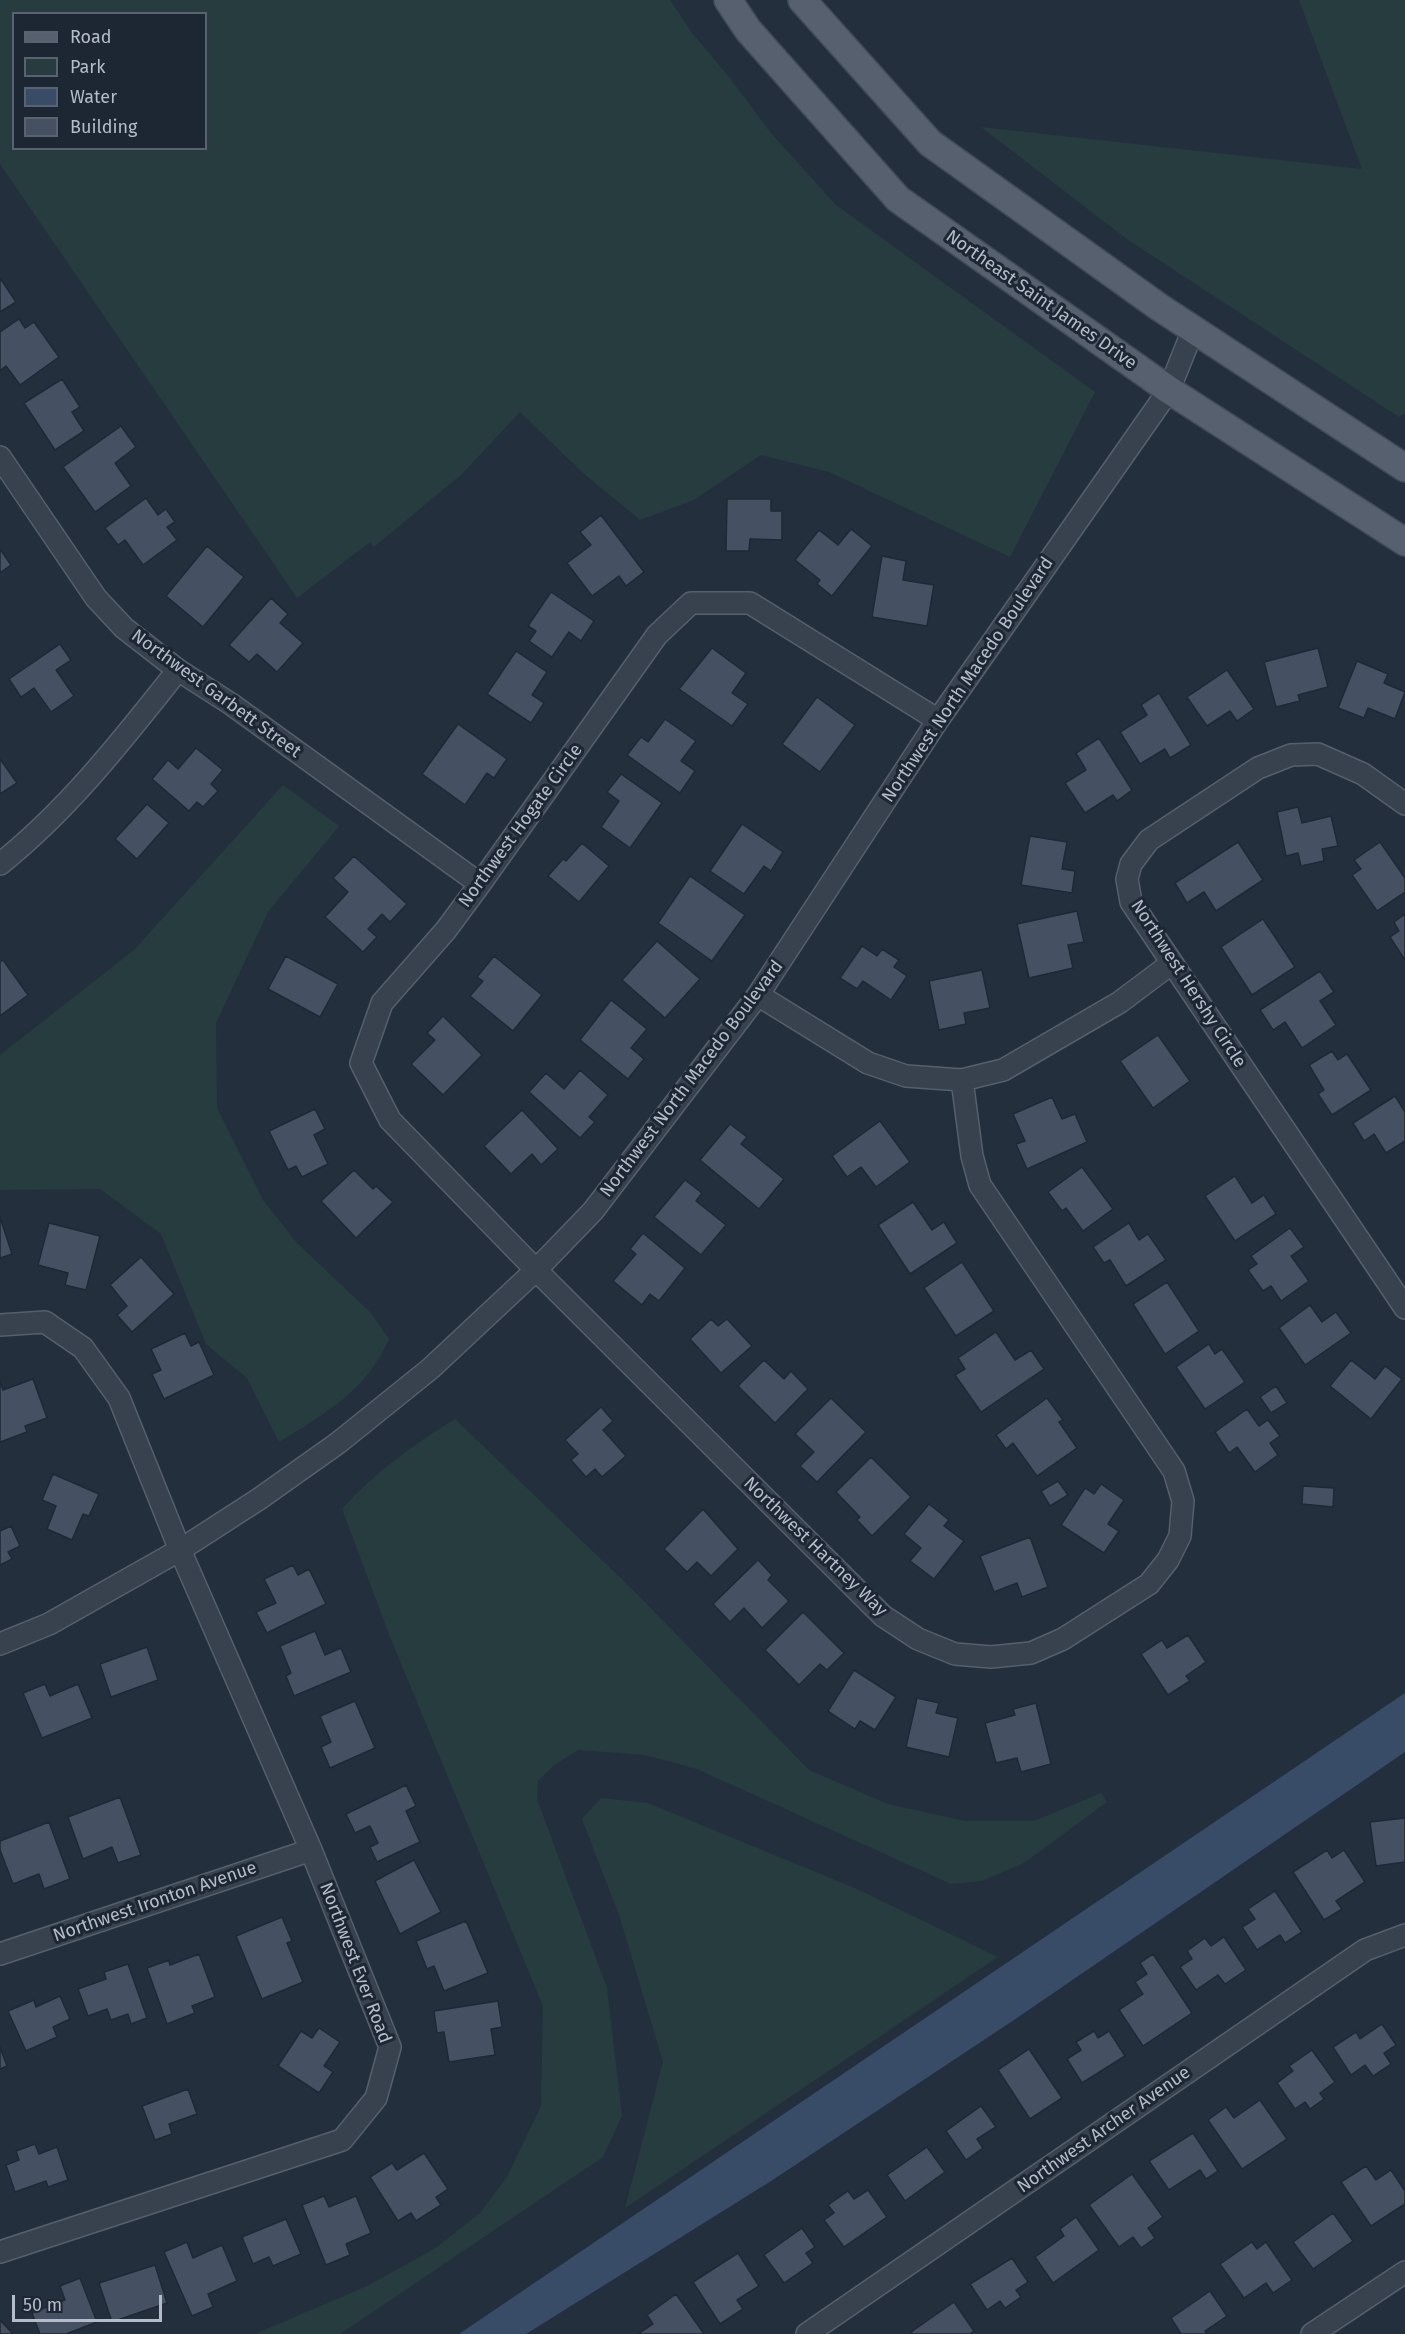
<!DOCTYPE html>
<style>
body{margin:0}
#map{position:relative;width:1405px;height:2334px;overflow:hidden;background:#242f3e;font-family:"Fira Sans",sans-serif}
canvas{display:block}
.legend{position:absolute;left:12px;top:12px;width:195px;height:138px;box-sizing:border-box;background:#1d2633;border:2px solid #59626f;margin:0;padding:8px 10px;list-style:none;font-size:18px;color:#b4bcc9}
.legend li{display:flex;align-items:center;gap:12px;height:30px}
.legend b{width:30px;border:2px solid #59626f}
.scale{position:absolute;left:12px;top:2295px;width:150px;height:27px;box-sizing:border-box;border:3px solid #b4bcc9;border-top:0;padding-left:8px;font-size:18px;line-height:21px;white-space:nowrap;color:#b4bcc9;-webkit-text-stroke:4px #1d2633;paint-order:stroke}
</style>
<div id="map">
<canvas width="1405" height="2334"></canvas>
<ul class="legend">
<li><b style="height:8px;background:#56606e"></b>Road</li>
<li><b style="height:16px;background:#263c3f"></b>Park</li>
<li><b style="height:16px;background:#394c67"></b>Water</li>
<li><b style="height:16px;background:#455162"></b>Building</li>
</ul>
<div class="scale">50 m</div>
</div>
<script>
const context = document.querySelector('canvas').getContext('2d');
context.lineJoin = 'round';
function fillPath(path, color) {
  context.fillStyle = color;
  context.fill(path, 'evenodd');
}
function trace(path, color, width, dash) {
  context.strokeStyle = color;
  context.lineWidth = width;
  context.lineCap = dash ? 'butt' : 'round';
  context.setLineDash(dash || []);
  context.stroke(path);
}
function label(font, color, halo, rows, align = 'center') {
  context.font = font + ' "Fira Sans",sans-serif';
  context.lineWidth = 6;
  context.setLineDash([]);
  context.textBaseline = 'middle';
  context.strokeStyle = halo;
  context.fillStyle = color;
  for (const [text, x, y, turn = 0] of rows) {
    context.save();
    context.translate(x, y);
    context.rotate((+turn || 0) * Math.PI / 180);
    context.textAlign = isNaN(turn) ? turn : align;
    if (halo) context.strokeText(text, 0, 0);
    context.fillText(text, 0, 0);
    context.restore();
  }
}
fillPath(new Path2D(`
 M0 0H670L692 33 730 78 770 132 836 205 1095 392 1010 557 829 472 761 455 694 500 640 520 582 472 520 412 462 474 374 547 370 542 297 598 0 164ZM14 14H206V148H14Z
 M1299 0H1405V413L1399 417 1128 240 981 127 1362 169Z
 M283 785 339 826 268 912 216 1023 217 1108 263 1200 297 1243 371 1313 389 1339C367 1390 325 1414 279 1442L247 1378 206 1344 161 1234 100 1189 0 1190V1055L134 950Z
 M455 1419 631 1588 809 1770 888 1804 965 1821H1034L1101 1793 1107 1802 1024 1863 982 1881 951 1884 697 1769 645 1755 578 1750 553 1766 538 1781 537 1799 607 1988 622 2116 603 2157 340 2334H255L369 2285 434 2249 480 2213 507 2177 541 2106 543 2006 390 1637 342 1509C375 1472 413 1445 455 1419Z
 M601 1798 648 1803 857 1889 998 1957 625 2208 663 2062 620 1918 582 1819Z`), '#263c3f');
fillPath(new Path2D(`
 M1405 1693V1752L1014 2020 771 2181 526 2334H459Z`), '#394c67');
const building = new Path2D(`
 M0 278 16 302 0 312Z
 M19 319 25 328 34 322 59 357 20 385 6 366 0 371V332Z
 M62 379 80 407 72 412 84 431 55 450 24 403Z
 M121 426 136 447 115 463 131 486 95 512 63 467Z
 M146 498 158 515 166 509 175 522 167 527 177 540 143 565 125 540 118 545 105 528Z
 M727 499H771V511H782V540L750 539 749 551H726Z
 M601 515 644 572 626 586 619 576 592 596 567 563 591 545 580 532Z
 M851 529 872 546 832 596 817 584 820 580 795 560 819 530 838 545Z
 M207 546 244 577 203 627 166 596Z
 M0 549 11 565 0 573Z
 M882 556 906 561 903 580 934 585 927 626 872 617Z
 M551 592 594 621 581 641 569 632 552 657 529 641 536 631 528 626Z
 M271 598 288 614 280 623 303 643 277 672 257 654 249 662 229 645Z
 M60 644 71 660 56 670 74 696 51 712 34 688 21 697 9 679Z
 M712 648 746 673 732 693 748 704 732 726 679 689Z
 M1318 648 1328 687 1298 695 1300 701 1276 707 1264 662Z
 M516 651 547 672 532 695 544 703 531 723 487 694Z
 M1357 661 1388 674 1384 683 1405 692 1395 719 1368 708 1364 718 1338 708Z
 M1227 670 1254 709 1237 721 1230 711 1207 726 1187 697Z
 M1159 693 1191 745 1170 758 1165 749 1140 764 1120 732 1147 715 1141 705Z
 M817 697 855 725 820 772 782 744Z
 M665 719 696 741 681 761 695 771 680 793 627 755 641 737 648 742Z
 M458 724 507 759 494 778 487 773 465 805 422 774Z
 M1099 738 1132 790 1117 801 1113 795 1085 813 1065 783 1086 770 1076 753Z
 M196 748 223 770 211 784 218 791 203 807 197 802 189 811 152 779 168 760 178 769Z
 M0 759 17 783 0 794Z
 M621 774 662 803 630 848 601 827 619 801 607 792Z
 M147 804 169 823 137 859 115 839Z
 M1298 807 1302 823 1331 816 1338 846 1322 849 1324 861 1301 866 1298 853 1286 856 1277 812Z
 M742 824 783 852 771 871 764 866 744 894 710 871Z
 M1030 836 1067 842 1062 869 1075 871 1072 893 1021 885Z
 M1238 842 1263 880 1216 911 1204 892 1187 903 1175 883Z
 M1380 842 1405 878V892L1377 911 1352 875 1361 869 1354 860Z
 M582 843 609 866 579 902 548 876 563 859 566 861Z
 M354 856 407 904 390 922 382 914 368 929 377 937 363 952 325 917 348 892 333 878Z
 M690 876 745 915 712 961 658 923Z
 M1077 911 1084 942 1068 945 1073 968 1029 978 1017 924Z
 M1405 914V960L1390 937 1399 931 1394 922Z
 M1263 919 1295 967 1252 995 1221 947Z
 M657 941 700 979 665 1018 622 980Z
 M862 946 877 956 882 949 899 960 894 967 907 976 891 1000 863 981 857 989 840 978Z
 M286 956 338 984 320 1017 268 989Z
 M494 956 542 995 513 1031 470 996 483 981 477 977Z
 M3 960 28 995 0 1016V962Z
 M982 970 990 1008 964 1013 966 1024 939 1030 929 981Z
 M1320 971 1334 992 1320 1001 1336 1025 1302 1048 1285 1022 1273 1030 1260 1010Z
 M611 1000 647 1029 631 1048 644 1059 628 1079 580 1040Z
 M443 1016 482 1055 443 1095 411 1064 435 1040 427 1033Z
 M1158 1035 1190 1081 1153 1108 1120 1061Z
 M1332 1051 1338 1060 1347 1054 1371 1090 1332 1115 1318 1094 1324 1090 1309 1065Z
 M580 1070 608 1095 589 1117 595 1122 580 1138 529 1092 546 1073 564 1089Z
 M1395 1096 1405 1112V1141L1386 1153 1374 1134 1364 1141 1353 1123Z
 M1052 1097 1062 1119 1075 1114 1087 1142 1027 1169 1016 1144 1025 1141 1013 1114Z
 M315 1109 325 1129 314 1135 328 1164 302 1177 296 1166 288 1170 269 1131Z
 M522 1110 558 1149 541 1165 532 1154 511 1174 484 1146Z
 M880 1121 910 1162 876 1187 861 1167 847 1177 832 1156Z
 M730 1124 747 1137 741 1144 784 1179 759 1209 700 1160Z
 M1082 1167 1113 1209 1083 1231 1066 1208 1062 1211 1048 1192Z
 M354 1170 373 1189 376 1186 393 1202 356 1238 321 1201Z
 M1235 1176 1252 1203 1264 1195 1276 1214 1235 1241 1205 1196Z
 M685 1180 702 1193 696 1201 726 1225 701 1255 654 1217Z
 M913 1202 932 1230 944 1222 957 1243 910 1274 878 1225Z
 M0 1217 12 1254 0 1258Z
 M49 1223 100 1236 86 1290 65 1285 68 1273 38 1265Z
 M1129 1223 1139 1240 1148 1234 1166 1260 1126 1286 1110 1260 1104 1263 1093 1247Z
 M1290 1228 1304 1247 1291 1256 1309 1281 1281 1301 1271 1286 1263 1291 1248 1270 1257 1264 1251 1256Z
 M643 1233 685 1268 659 1301 650 1294 642 1305 613 1281 636 1254 630 1249Z
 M141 1257 174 1294 132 1332 117 1315 127 1306 110 1285Z
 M962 1262 994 1311 956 1336 924 1288Z
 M1167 1282 1199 1331 1165 1354 1133 1304Z
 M1310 1305 1322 1322 1336 1312 1351 1333 1305 1365 1279 1328Z
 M711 1319 718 1326 727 1319 752 1346 721 1373 690 1339Z
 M996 1332 1015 1360 1031 1350 1044 1369 981 1412 955 1375 965 1369 958 1358Z
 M185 1333 191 1346 199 1342 214 1375 164 1399 152 1374 161 1370 151 1349Z
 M1209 1344 1215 1354 1222 1349 1245 1382 1205 1409 1176 1367Z
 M764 1360 784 1379 791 1371 808 1389 775 1423 738 1386Z
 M1351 1360 1375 1379 1385 1366 1402 1379 1371 1419 1330 1386Z
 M33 1379 47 1418 25 1426 27 1432 0 1442V1381L3 1390Z
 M1276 1386 1287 1403 1271 1413 1260 1397Z
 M831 1398 866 1432 817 1482 800 1466 814 1452 795 1434Z
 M1047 1398 1063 1420 1059 1422 1077 1448 1037 1476 1013 1443 1006 1449 996 1435Z
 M601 1407 613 1421 603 1430 626 1456 602 1477 595 1469 586 1477 571 1460 578 1454 565 1440Z
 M1247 1409 1259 1426 1268 1420 1280 1436 1270 1443 1278 1455 1255 1472 1237 1447 1229 1453 1215 1432Z
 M871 1457 911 1497 872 1536 857 1520 860 1517 836 1492Z
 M53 1474 99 1494 89 1516 83 1514 72 1540 47 1529 56 1506 42 1500Z
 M1058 1481 1068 1495 1050 1506 1041 1491Z
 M1101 1484 1124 1500 1108 1524 1119 1531 1104 1553 1061 1525 1085 1488 1094 1494Z
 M1303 1486 1334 1488 1333 1507 1302 1504Z
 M929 1504 949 1520 944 1526 964 1541 934 1579 910 1561 921 1548 904 1534Z
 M703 1509 738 1549 711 1576 697 1562 687 1572 664 1549Z
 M11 1526 20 1546 8 1552 12 1559 0 1565V1531Z
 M1030 1537 1048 1587 1022 1597 1017 1583 994 1592 980 1556Z
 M758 1560 772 1575 768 1580 789 1601 762 1628 744 1608 730 1622 713 1604Z
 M293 1565 298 1575 309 1569 326 1604 267 1633 256 1612 276 1603 264 1579Z
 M803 1612 844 1653 827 1670 820 1664 799 1685 765 1650Z
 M315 1631 325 1655 341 1648 351 1672 294 1696 286 1676 291 1673 280 1646Z
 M1188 1635 1206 1662 1186 1676 1190 1681 1168 1695 1141 1654 1162 1640 1167 1648Z
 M147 1647 158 1680 111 1697 100 1664Z
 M854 1670 896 1697 875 1730 860 1721 855 1729 828 1711Z
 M45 1684 50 1696 78 1684 92 1718 42 1738 23 1693Z
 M917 1698 939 1703 936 1713 958 1718 949 1757 906 1747Z
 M355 1701 375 1748 330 1768 321 1747 331 1742 320 1716Z
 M1036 1703 1051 1764 1021 1772 1017 1758 996 1763 985 1723 1015 1715 1013 1709Z
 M406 1785 416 1806 406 1811 420 1842 377 1862 370 1847 378 1843 370 1826 355 1833 346 1814Z
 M120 1797 141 1855 118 1863 112 1847 83 1859 68 1817Z
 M1405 1818V1862L1376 1866 1370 1822Z
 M49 1822 70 1879 44 1889 39 1874 13 1884 0 1850V1841Z
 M1327 1850 1332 1858 1344 1850 1365 1882 1336 1901 1342 1909 1324 1920 1293 1872Z
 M414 1860 441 1912 400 1934 375 1881Z
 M1275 1891 1302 1932 1285 1943 1280 1935 1257 1950 1242 1927 1255 1919 1248 1909Z
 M282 1917 292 1941 287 1943 303 1982 262 1999 236 1936Z
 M466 1921 488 1973 444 1991 434 1966 427 1969 416 1941Z
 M1224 1937 1246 1970 1225 1984 1218 1975 1196 1990 1180 1967 1192 1959 1187 1951 1205 1938 1211 1946Z
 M199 1954 215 1997 192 2006 195 2013 167 2024 147 1968 169 1960 170 1965Z
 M1153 1954 1192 2013 1143 2046 1119 2010 1143 1994 1135 1982 1147 1974 1140 1963Z
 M128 1964 147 2018 131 2024 128 2014 111 2020 107 2009 88 2016 78 1989 106 1979 104 1972Z
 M60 1996 70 2019 53 2027 57 2037 26 2051 8 2011 34 2000 36 2007Z
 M498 2001 502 2027 491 2029 495 2055 449 2062 444 2032 437 2033 434 2011Z
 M1382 2024 1396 2045 1384 2053 1391 2064 1373 2076 1365 2065 1351 2075 1333 2047 1356 2032 1360 2039Z
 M319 2028 340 2042 324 2066 333 2072 319 2093 278 2066 301 2031 312 2038Z
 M1094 2031 1098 2038 1109 2031 1125 2056 1082 2083 1067 2059 1081 2050 1076 2042Z
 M0 2047 7 2066 0 2069Z
 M1029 2049 1062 2098 1030 2119 998 2070Z
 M1312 2050 1335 2082 1320 2093 1324 2099 1310 2109 1305 2102 1295 2109 1277 2083 1293 2071 1289 2066Z
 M188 2089 197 2114 169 2124 172 2134 155 2140 142 2106Z
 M1260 2100 1287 2139 1242 2169 1208 2120 1226 2107 1234 2118Z
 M981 2106 996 2127 977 2139 983 2148 966 2160 946 2131Z
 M1193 2133 1218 2171 1206 2179 1200 2170 1169 2190 1149 2161Z
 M35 2144 39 2154 57 2147 68 2180 48 2187 46 2181 15 2192 6 2165 19 2160 16 2151Z
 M927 2147 945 2172 905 2201 887 2175Z
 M424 2153 448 2189 436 2197 441 2205 416 2221 411 2213 398 2221 370 2177 392 2163 397 2170Z
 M1366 2166 1376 2180 1391 2170 1405 2191V2204L1371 2226 1341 2182Z
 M1132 2174 1163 2217 1148 2228 1155 2238 1141 2248 1133 2237 1119 2247 1089 2205Z
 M868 2190 887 2217 844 2247 824 2220 834 2213 828 2205 848 2191 854 2199Z
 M324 2196 329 2207 356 2196 371 2233 346 2244 350 2255 326 2265 302 2205Z
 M1333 2213 1353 2241 1313 2269 1293 2242Z
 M1076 2217 1099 2250 1053 2283 1035 2257 1064 2236 1060 2229Z
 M286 2219 301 2254 273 2266 269 2257 253 2264 242 2237Z
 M802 2228 815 2247 806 2253 813 2263 784 2283 764 2255Z
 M187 2242 193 2258 222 2245 237 2281 208 2294 213 2307 192 2316 164 2252Z
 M1252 2242 1257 2249 1266 2242 1292 2280 1273 2293 1266 2283 1244 2298 1220 2264Z
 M738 2253 759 2286 737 2300 743 2309 720 2324 693 2282Z
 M1012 2258 1028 2282 1016 2290 1021 2297 1005 2308 1000 2301 987 2310 970 2284Z
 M155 2265 167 2303 112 2322 99 2283Z
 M80 2278 97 2322 66 2334H40L32 2313 65 2300 60 2286Z
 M1210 2291 1227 2316 1205 2331 1207 2334H1181L1171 2318Z
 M676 2294 704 2334H638L653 2324 647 2315Z
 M954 2302 974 2331 970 2334H913L911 2332Z
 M0 2320 13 2334H0Z`);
fillPath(building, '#455162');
trace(building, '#1f2835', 1.5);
const minor = new Path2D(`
 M0 457 96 598 124 628 178 670 231 704 480 884
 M938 720 750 603H691L657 635 480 884 446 930 382 1003 361 1063 390 1120 536 1270 883 1616 918 1639 955 1654 991 1657 1031 1653 1063 1639 1149 1584 1168 1560 1180 1536 1183 1501 1174 1471 980 1185 972 1156 962 1080
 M1405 804 1363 774 1318 754 1291 755 1258 768 1149 840 1131 864 1127 879 1131 902 1405 1308
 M0 864C69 809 124 738 178 670
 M758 995 868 1063 906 1076 962 1080 1003 1070 1120 1002 1172 963
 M0 1325 45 1322 83 1348 119 1398 180 1550 311 1850 390 2047 376 2098 342 2140 0 2252
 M0 1644 49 1624 180 1550 259 1499 338 1443 430 1369 536 1270 593 1211 758 995 938 720 1169 390 1193 330
 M0 1954 311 1850
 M807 2334 1365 1950 1405 1935
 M1312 2334 1405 2272`);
const major = new Path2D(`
 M728 0 748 30 898 199 1169 390 1405 542
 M802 0 930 143 1159 307 1405 468`);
trace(minor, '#565f6c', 24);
trace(major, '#414a57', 30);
trace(minor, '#38414e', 21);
trace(major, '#56606e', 27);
label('18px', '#b4bcc9', '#1d2633', [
 ["Northeast Saint James Drive",1041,300,35],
 ["Northwest North Macedo Boulevard",968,680,-56],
 ["Northwest Garbett Street",216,694,36],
 ["Northwest Hogate Circle",521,826,-54],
 ["Northwest Hershy Circle",1188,984,57],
 ["Northwest North Macedo Boulevard",692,1079,-53],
 ["Northwest Hartney Way",815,1547,44],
 ["Northwest Ironton Avenue",155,1902,-19],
 ["Northwest Ever Road",355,1963,69],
 ["Northwest Archer Avenue",1104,2130,-35]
]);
</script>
